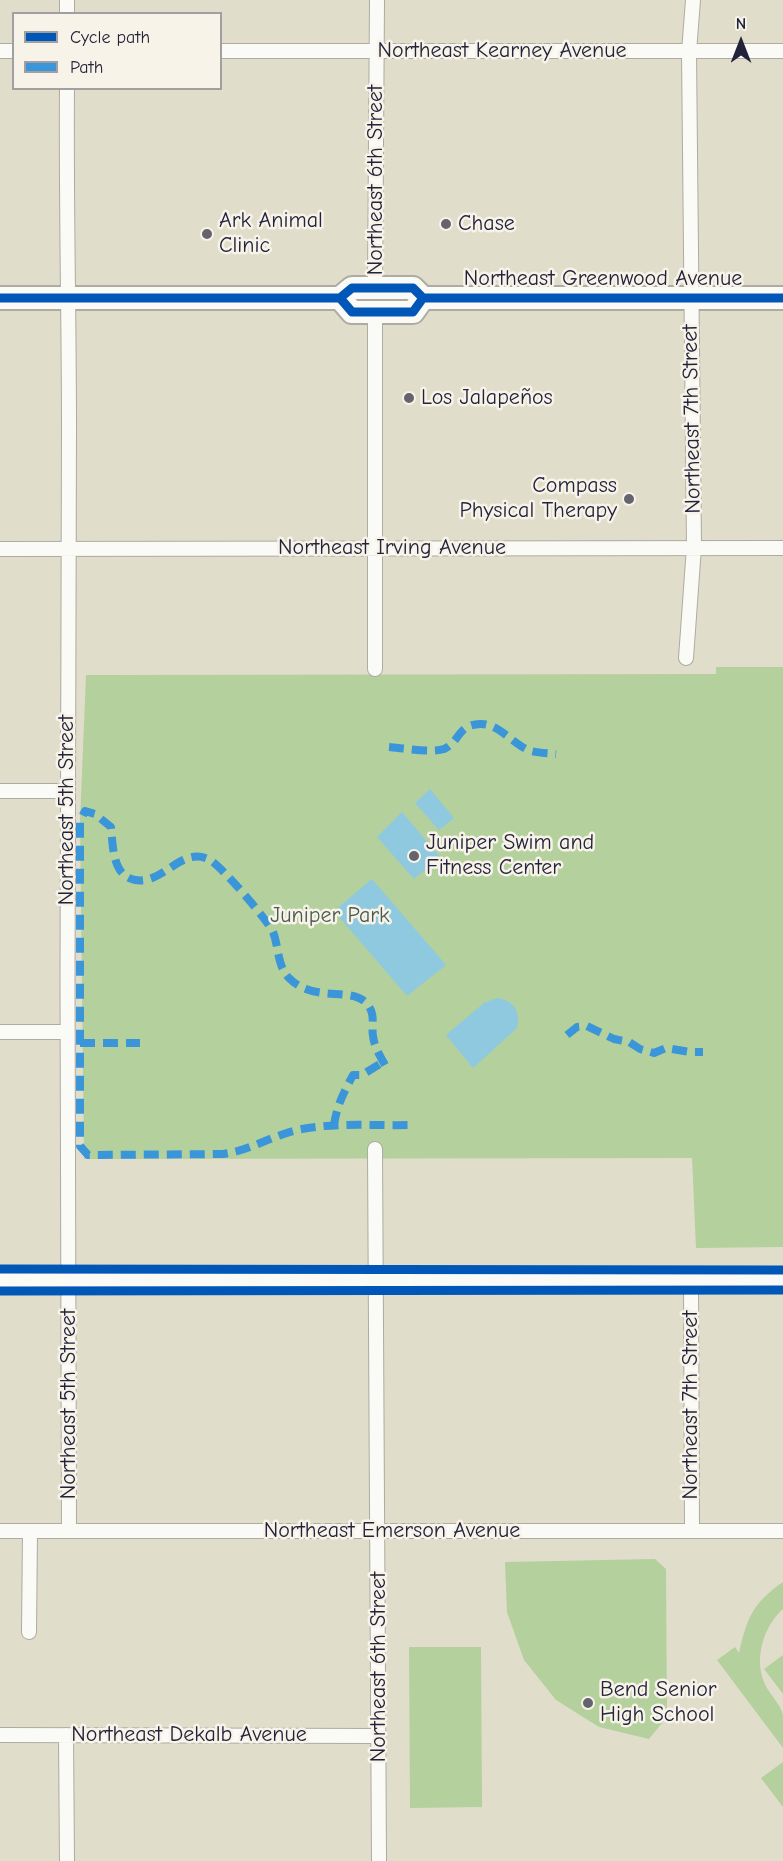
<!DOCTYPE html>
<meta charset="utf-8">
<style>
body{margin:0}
#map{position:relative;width:783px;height:1861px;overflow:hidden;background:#e1ddcb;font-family:"Comic Neue",sans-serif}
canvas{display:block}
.legend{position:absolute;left:12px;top:12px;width:210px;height:78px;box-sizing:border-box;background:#f7f3e8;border:2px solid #a29fa3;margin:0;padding:8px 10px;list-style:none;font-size:18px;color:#22223b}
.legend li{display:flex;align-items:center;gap:12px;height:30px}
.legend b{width:30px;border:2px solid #a29fa3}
.north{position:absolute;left:711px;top:12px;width:60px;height:60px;-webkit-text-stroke:4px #f7f3e8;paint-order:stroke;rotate:0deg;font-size:16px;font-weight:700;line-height:24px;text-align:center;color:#22223b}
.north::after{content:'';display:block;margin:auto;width:21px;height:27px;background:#22223b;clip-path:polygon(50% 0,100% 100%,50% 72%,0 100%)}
</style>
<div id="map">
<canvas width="783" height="1861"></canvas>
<ul class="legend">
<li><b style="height:8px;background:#0057b8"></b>Cycle path</li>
<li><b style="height:8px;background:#3b95d9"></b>Path</li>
</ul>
<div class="north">N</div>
</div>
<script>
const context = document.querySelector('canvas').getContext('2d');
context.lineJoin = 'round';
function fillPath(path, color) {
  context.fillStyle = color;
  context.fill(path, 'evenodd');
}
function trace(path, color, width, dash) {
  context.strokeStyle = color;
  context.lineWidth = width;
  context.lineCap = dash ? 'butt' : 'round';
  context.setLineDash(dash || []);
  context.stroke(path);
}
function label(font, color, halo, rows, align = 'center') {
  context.font = font + ' "Comic Neue",sans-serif';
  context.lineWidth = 5;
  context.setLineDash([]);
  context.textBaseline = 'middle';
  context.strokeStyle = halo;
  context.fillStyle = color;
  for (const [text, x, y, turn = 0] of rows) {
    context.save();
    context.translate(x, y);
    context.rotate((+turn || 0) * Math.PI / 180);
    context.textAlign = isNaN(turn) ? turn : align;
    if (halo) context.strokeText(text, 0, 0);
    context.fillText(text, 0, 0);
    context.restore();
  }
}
fillPath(new Path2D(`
 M716 667H783V1247L696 1248 692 1158 84 1159 80 821 86 675 716 674Z
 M655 1559 666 1569 667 1717 649 1739 599 1727 556 1700 524 1660 507 1612 505 1562Z
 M783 1582V1609C764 1626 754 1657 764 1682 768 1693 781 1704 783 1715 783 1725 783 1737 783 1748L717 1660 735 1647 739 1653C747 1617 753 1603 783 1582Z
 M409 1647H481L482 1807 410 1808Z
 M783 1655V1694L764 1669Z
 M783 1762V1807L761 1778Z`), '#b4d09d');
fillPath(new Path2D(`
 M430 789 454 818 439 830 415 803Z
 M402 812 440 857 414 879 377 837Z
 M372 879 446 965 407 996 334 911Z
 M497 998C514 1000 521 1012 517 1028L473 1068 446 1035 484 1003Z`), '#8fc9e0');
const street = new Path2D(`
 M67 0V14
 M0 51H14
 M220 51H783
 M67 88C66 202 69 316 69 429 68 796 66 1164 69 1531
 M375 288 377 0
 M0 549 783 548
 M686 658 694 547 689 52 693 0
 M375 669V312
 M0 791H67
 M0 1032H66
 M375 1149 379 1861
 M691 1279 692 1530
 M0 1531H783
 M29 1632 30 1531
 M0 1735 378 1736
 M66 1735 67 1861`);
const secondary = new Path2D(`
 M0 1280 783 1279`);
const primary = new Path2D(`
 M0 298H340L352 288H413L423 298H783
 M340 298 352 312H413L423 298`);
trace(street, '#adaba2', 16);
trace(secondary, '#adaba2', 22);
trace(primary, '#adaba2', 26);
trace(street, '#fafaf7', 14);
trace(secondary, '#fafaf7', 20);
trace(primary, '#fafaf7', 22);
trace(new Path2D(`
 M389 747C402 748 432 753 444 749 460 742 457 725 480 724 498 723 512 743 528 750 536 753 547 753 556 754
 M567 1035 577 1027 587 1026 614 1039 629 1042 640 1049 654 1053 666 1048 690 1052H703
 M80 1043H140
 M385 1065C380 1056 374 1046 373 1036 371 1024 376 1016 368 1005 353 985 314 1004 289 978 277 966 279 947 273 932 267 919 221 866 210 860 181 845 164 885 135 880 112 876 113 845 111 827L95 814 85 811 80 821V1146L88 1155 223 1154C249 1151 271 1136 297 1130 334 1122 374 1126 412 1125
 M334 1126C336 1107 344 1092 353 1075H362L383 1062`), '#3b95d9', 8, [15, 8]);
trace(new Path2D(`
 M0 298H340L352 288H413L423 298H783
 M340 298 352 312H413L423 298
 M0 1269 783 1270
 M0 1291 783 1290`), '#0057b8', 9);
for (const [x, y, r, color] of [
 [446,224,6,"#65636d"],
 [207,234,6,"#65636d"],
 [409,398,6,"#65636d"],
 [629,499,6,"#65636d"],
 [414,856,6,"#65636d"],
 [588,1703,6,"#65636d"]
]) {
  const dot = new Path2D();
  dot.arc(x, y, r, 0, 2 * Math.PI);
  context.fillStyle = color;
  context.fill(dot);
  trace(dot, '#f7f3e8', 2);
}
label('22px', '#22223b', '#f7f3e8', [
 ["Northeast Kearney Avenue",502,51],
 ["Northeast 6th Street",376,180,-90],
 ["Northeast Greenwood Avenue",603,279],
 ["Northeast 7th Street",692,419,-91],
 ["Northeast Irving Avenue",392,548],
 ["Northeast 5th Street",67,810,-90],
 ["Northeast 5th Street",69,1404,-90],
 ["Northeast 7th Street",691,1405,-90],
 ["Northeast Emerson Avenue",392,1531],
 ["Northeast 6th Street",379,1667,-90],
 ["Northeast Dekalb Avenue",189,1735]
]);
label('22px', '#22223b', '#f7f3e8', [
 ["Ark Animal",219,221],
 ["Clinic",219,246],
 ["Chase",458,224],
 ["Los Jalapeños",421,398],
 ["Compass",617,486,"right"],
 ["Physical Therapy",617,511,"right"],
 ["Juniper Swim and",426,843],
 ["Fitness Center",426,868],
 ["Bend Senior",600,1690],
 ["High School",600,1715]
], 'left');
label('22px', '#485b50', '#f7f3e8', [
 ["Juniper Park",330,916]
]);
</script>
